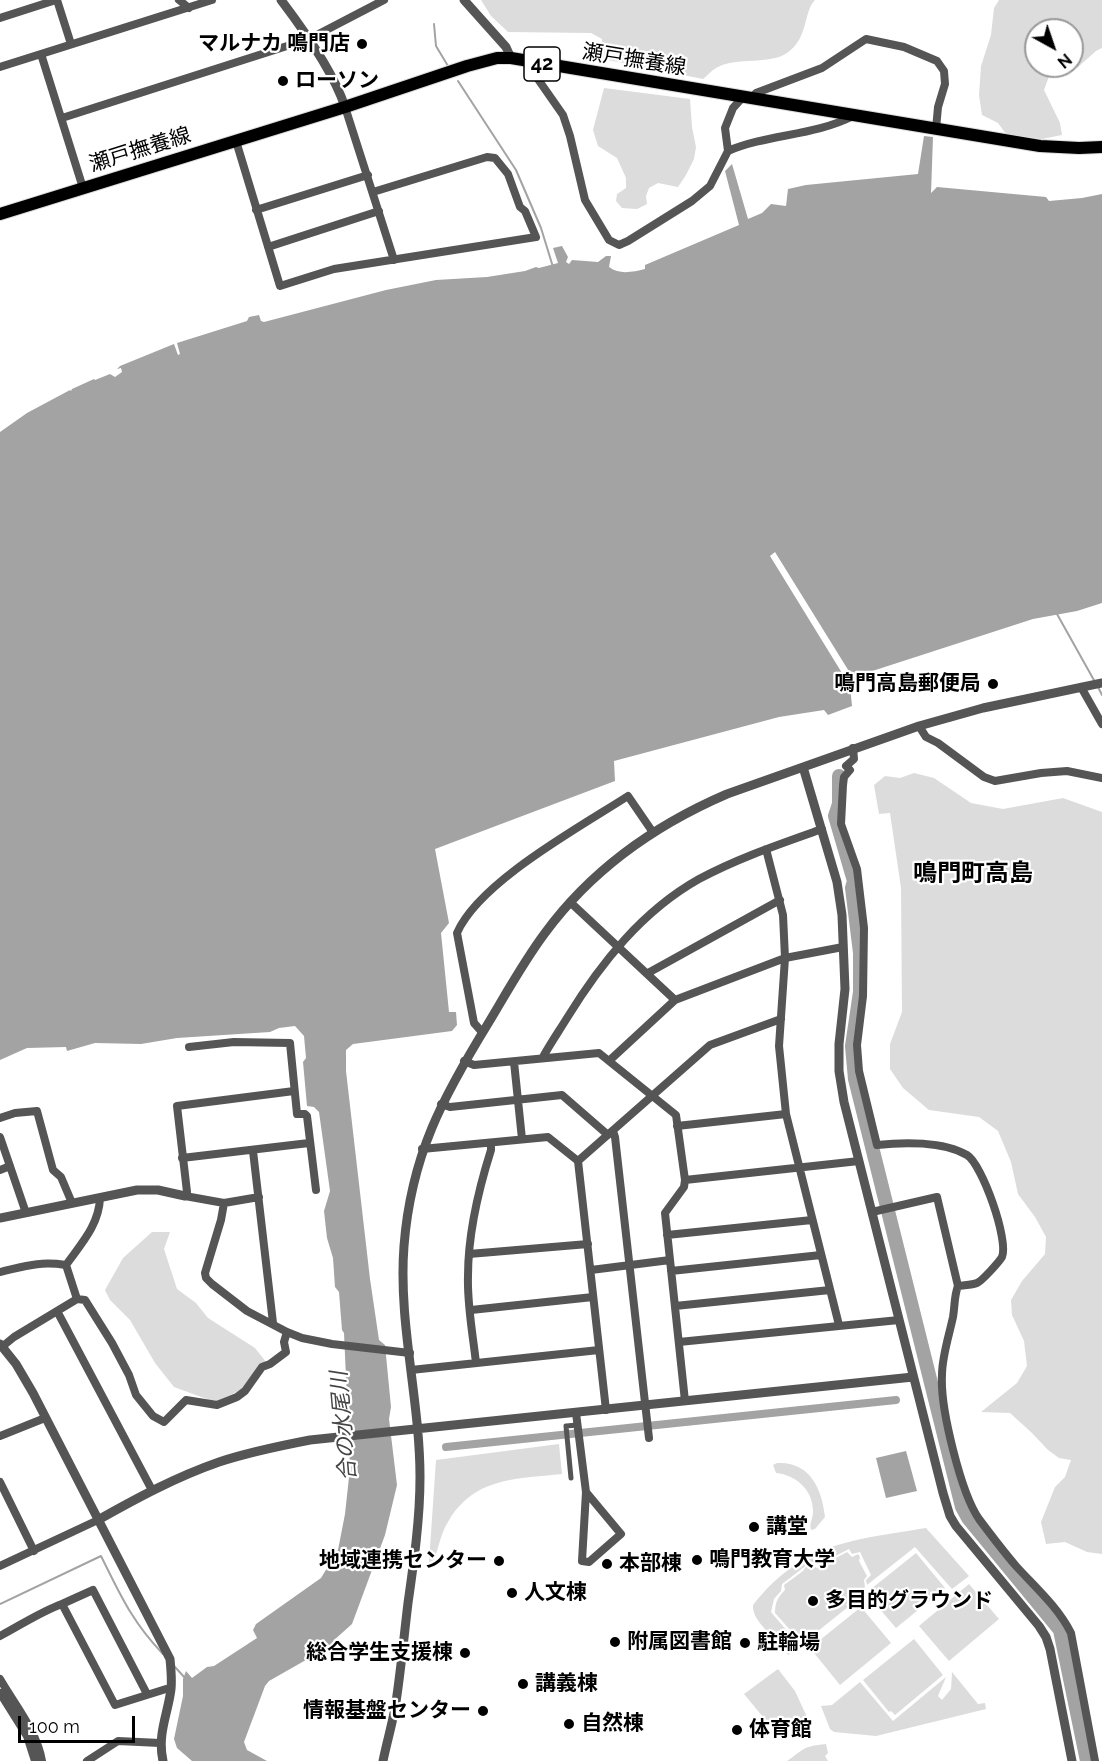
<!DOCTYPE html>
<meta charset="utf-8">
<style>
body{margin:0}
#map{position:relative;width:1102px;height:1761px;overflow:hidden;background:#fff;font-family:Raleway,sans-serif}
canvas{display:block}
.north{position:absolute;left:1024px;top:18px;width:60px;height:60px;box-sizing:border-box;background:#fff;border:2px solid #999;border-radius:50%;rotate:140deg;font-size:16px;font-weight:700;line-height:24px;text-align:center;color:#000}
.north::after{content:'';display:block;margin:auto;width:21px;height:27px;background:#000;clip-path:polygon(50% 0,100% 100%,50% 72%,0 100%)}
.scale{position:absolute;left:18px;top:1716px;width:117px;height:27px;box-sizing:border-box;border:3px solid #000;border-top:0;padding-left:8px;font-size:18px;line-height:21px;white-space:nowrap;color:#000;-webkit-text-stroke:4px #fff;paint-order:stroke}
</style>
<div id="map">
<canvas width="1102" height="1761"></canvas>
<div class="north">N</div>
<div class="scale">100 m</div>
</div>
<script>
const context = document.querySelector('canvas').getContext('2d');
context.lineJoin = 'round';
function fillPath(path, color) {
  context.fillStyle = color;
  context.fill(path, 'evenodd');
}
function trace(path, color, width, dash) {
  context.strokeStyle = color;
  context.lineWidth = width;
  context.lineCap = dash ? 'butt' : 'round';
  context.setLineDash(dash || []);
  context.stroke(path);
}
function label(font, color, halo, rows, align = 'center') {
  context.font = font + ' Raleway,"Noto Sans JP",sans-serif';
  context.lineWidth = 4.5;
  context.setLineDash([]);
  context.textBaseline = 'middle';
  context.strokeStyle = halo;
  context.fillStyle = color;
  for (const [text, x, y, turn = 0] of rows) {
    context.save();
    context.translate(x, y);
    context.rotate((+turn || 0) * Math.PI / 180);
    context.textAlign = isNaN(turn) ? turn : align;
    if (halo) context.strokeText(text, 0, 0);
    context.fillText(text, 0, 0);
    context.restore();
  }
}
fillPath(new Path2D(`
 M481 0H815C803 12 809 38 787 53 769 65 737 57 718 67 713 69 708 75 703 79L603 59 602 39 591 33 508 32 491 16Z
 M999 0H1102V48L1096 51 1078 67 1072 66V30H1036V66H1058L1051 71 1044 90 1060 123 1062 135 1042 139 1006 134 998 123 982 115 979 95 981 66 991 35 994 8Z
 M604 88 690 99 692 127 696 147 694 159 686 175 678 187 658 183 649 188 646 196 647 204 637 209 622 208 616 201 617 194 626 188V178L617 158 598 146 593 130Z
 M914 773 934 778 971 803 1003 809 1063 798 1102 812V1554L1087 1552 1065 1542 1046 1544 1041 1522 1055 1487 1065 1477 1071 1460 1059 1458 1048 1450 1032 1433 1010 1413 981 1412 1017 1383 1027 1366 1024 1341 1012 1315 1011 1300 1022 1281 1045 1254 1046 1237 1035 1217 1018 1194 1011 1162 998 1131 979 1117 929 1110 903 1088 890 1069V1044L902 1012 901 888 890 813 879 814 874 785 885 776 900 778Z
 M152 1232H170L164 1249 177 1289 196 1303 208 1318 255 1348 266 1362 243 1389 215 1402 174 1387 155 1363 130 1320 110 1300 105 1290 123 1258Z
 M559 1444 562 1474C516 1479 474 1477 448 1522 441 1533 438 1549 434 1561L429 1562 436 1460Z
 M777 1463C810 1461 822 1489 825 1517L815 1529 811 1530C809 1523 813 1519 813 1511 813 1490 796 1475 776 1473L773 1465Z
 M926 1528 969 1576 952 1589 915 1547 867 1585 866 1580 871 1575 860 1552 852 1554 849 1549 818 1565 812 1562 808 1564 817 1568 847 1552 852 1557 858 1554 860 1557 859 1561 867 1576 864 1580 865 1587 861 1592 862 1596 846 1604 848 1607 788 1655 781 1646 789 1640 792 1632 775 1613C775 1602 778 1597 785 1590L784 1585 803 1571 807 1565 782 1584 781 1591 774 1599 771 1612 788 1632 787 1636 780 1644C770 1633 752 1620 753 1605 803 1542 853 1540 926 1528Z
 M916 1553 945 1588 896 1628 866 1593Z
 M969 1584 999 1619 949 1661 919 1626Z
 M861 1607 891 1643 840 1685 810 1648Z
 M914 1639 943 1675 895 1715 891 1711 889 1712 863 1680Z
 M778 1669 795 1691 807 1717 777 1734 744 1694Z
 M952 1672 978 1704 985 1703 986 1709 876 1736 834 1732 830 1729 821 1706 832 1705 860 1682 893 1721 946 1677 938 1696 942 1700 951 1689Z
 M826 1744 828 1753 825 1756 828 1761H787C806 1748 801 1747 826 1744Z`), '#dcdcdc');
fillPath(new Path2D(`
 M924 136 933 137 931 193 937 187 1046 197 1049 201 1082 198 1102 194V603L1077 611 1033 619 860 675 855 681 775 552 770 556 850 686 852 706 828 715 824 710 779 717 614 761 615 781 435 849 449 923 441 933 449 1012H456L457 1025 452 1031 353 1044 346 1050V1071L370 1279 379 1340 385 1345 391 1407 389 1419 397 1485 385 1535 352 1624 333 1641 334 1644 269 1681 265 1686 244 1742 247 1750 267 1761H192L177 1748 174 1739 183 1696V1679L186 1671 192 1678 207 1667 214 1666 257 1638 253 1630 256 1624 321 1578 338 1550 345 1514 350 1468 344 1333 342 1330 339 1292 335 1287 333 1258 327 1238 324 1211 330 1191 319 1112 314 1107 307 1106 303 1062 306 1058 304 1036 295 1026 279 1028 270 1032 177 1038 141 1044 95 1043 67 1051 66 1047 27 1048 0 1060V432L27 413 70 390 71 391 72 389 94 379 95 380 110 374 115 377 122 372 121 368 117 369 120 366 174 344 178 355 180 354 177 343 247 321 249 317 259 315 261 321 264 322 386 290 436 280 487 277 525 271 536 267 539 268 558 263 553 248 562 246 568 257 566 262 569 264 572 260 598 262 606 256H611L609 267C620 275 632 272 645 269V265L739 225 725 171 732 164 748 219 762 213 771 204 786 206 788 189 806 185 918 174Z
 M906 1451 917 1491 886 1498 876 1458Z`), '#a3a3a3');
trace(new Path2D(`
 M434 24 436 46 448 66
 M458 81 516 170 541 228 553 267
 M1057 614 1095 682
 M1098 687 1102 695
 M0 1604 101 1556C120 1594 132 1622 163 1654
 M175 1667 185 1678`), '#a3a3a3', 2);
trace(new Path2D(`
 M446 1447 896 1400`), '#a3a3a3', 8);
trace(new Path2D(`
 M839 776V804L835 816 854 881 852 888 860 953V992L852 1046 855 1079 962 1507 968 1518 1060 1630 1087 1761`), '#a3a3a3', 14);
const primary = new Path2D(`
 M0 214 345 107 467 66 497 58H511L1040 146 1079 148 1102 147`);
trace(primary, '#dbdbdb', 14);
trace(new Path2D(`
 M571 1478 566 1426 578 1425`), '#555', 5);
trace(new Path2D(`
 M57 0 71 44
 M179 0 189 8
 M0 18 56 0
 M41 54 83 188
 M526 62 563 115 570 136 585 200 609 240 619 245 628 241 692 201 710 186 728 151 725 128 733 108 742 98
 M0 67 212 0
 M751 98 756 93 822 68 866 39 904 47 937 61 944 71 945 84 938 107 936 129
 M345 107 394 260
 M62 118 309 39 384 0
 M236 141 280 286 334 269 536 237 525 211 520 207 508 174 495 158 487 157 373 192
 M728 151C768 134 814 136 853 116
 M256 210 368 175
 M268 247 379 211
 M1081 687 1102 724
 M919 726 926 737 938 743 984 777 995 781 1041 773 1067 771 1102 778
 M853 748 854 759 846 766 850 770 844 777 843 785 841 824 857 869 864 928 863 996 857 1045 859 1071 877 1145C903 1142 943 1141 967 1155 982 1164 1009 1240 1002 1257 999 1262 982 1281 977 1283 972 1285 964 1285 958 1286
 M766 849 783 915 785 958 779 1046 786 1114 839 1325
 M570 902 675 1000
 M648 973 780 900
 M482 1032 474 1023 457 933C479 882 580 827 628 796L652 831
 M189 1047 234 1042 290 1043 297 1114H305L307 1116 316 1190
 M543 1057C550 1044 559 1031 567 1018 601 963 642 911 699 879 738 858 780 844 822 829
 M610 1060 675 1000 785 958 843 947
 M464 1061 474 1065 599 1053 676 1115 685 1180 684 1187 665 1213 685 1401
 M514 1062 522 1139
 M441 1104 450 1107 562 1095 608 1135
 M0 1118 15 1113 37 1111 53 1170 61 1177 72 1203
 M677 1126 786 1114
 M613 1131 615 1137 649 1438
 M0 1137 26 1213
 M422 1149 548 1137 578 1161 606 1410
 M253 1151 273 1323
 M182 1158 309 1143
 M578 1161 710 1045 781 1019
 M0 1170 10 1166
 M685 1180 859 1161
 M259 1197 224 1203 185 1196 187 1192 177 1106 294 1091
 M224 1203 221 1220 205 1273 206 1278 212 1284 247 1311 287 1332 302 1338 332 1344 410 1353
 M872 1212 937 1197 958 1286C954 1296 955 1306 953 1317 949 1336 942 1356 942 1375 940 1408 961 1493 979 1519 991 1535 1003 1551 1016 1566 1035 1587 1058 1607 1071 1633L1095 1761
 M667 1235 812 1220
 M469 1254 588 1244
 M591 1270 670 1260
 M671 1271 821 1255
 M0 1272C26 1266 39 1261 66 1265
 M77 1299 66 1265C81 1244 99 1225 100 1198
 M675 1306 830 1290
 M471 1310 593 1297
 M57 1311 152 1490
 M679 1342 899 1320
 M3 1346 14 1337 77 1299 85 1300 112 1343 129 1375 136 1395 153 1416 164 1422 186 1400 217 1405 237 1397 245 1391 262 1367 270 1364 286 1352 284 1342 287 1332
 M476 1363C473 1335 467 1305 468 1276 468 1233 478 1191 491 1150V1143
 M411 1370 599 1350
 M576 1413 586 1492 582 1561 589 1562 621 1534 586 1492
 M0 1436 45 1418
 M0 1482 34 1551
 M0 1566 98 1520
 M62 1604 93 1590 147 1694
 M0 1636C21 1625 40 1612 62 1604L115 1705 166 1689H171
 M0 1679C15 1705 37 1731 42 1761
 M0 1693 27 1736 35 1761
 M87 1761 118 1741 160 1743`), '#555', 8);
trace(new Path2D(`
 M281 0C303 29 334 73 345 107
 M464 0 506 47 511 58
 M803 767 837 882 842 915 845 989 839 1044V1071L844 1102 943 1493 950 1516 956 1526 1039 1626 1046 1637 1050 1649 1072 1761
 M0 1218 137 1190H158L185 1196
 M0 1344 16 1364 33 1393 170 1659C171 1669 172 1679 171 1689 168 1714 157 1734 163 1761
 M98 1520C137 1498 176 1477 219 1462 249 1452 279 1446 310 1440L913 1377
 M383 1761C387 1741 393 1722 396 1702 401 1669 404 1636 408 1603 414 1561 420 1519 420 1477 420 1400 398 1323 404 1246 411 1155 443 1097 489 1022 507 992 524 961 545 933 592 869 655 825 727 794L919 726 983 708 1102 683`), '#555', 9);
trace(primary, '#000', 12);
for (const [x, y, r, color] of [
 [362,44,6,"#000"],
 [283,81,6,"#000"],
 [993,684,6,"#000"],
 [754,1527,6,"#000"],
 [697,1560,6,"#000"],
 [499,1561,6,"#000"],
 [607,1564,6,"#000"],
 [512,1593,6,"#000"],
 [813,1601,6,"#000"],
 [615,1642,6,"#000"],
 [745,1643,6,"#000"],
 [465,1653,6,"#000"],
 [523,1684,6,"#000"],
 [483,1711,6,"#000"],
 [569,1724,6,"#000"],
 [737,1730,6,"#000"]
]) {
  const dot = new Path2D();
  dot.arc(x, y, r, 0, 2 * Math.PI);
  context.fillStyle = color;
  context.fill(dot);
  trace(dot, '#fff', 2);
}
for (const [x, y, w] of [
 [542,64,36]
]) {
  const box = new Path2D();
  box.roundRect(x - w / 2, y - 17, w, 34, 4.5);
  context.fillStyle = '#fff';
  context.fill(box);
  trace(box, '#000', 1.5);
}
label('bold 20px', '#000', null, [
 ["42",542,64]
]);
label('bold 21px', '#000', '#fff', [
 ["マルナカ 鳴門店",350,44,"right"],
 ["ローソン",295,81],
 ["鳴門高島郵便局",981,684,"right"],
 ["講堂",766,1527],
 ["鳴門教育大学",709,1560],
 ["地域連携センター",487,1561,"right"],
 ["本部棟",619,1564],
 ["人文棟",524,1593],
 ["多目的グラウンド",825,1601],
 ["附属図書館",627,1642],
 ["駐輪場",757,1643],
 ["総合学生支援棟",453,1653,"right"],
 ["講義棟",535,1684],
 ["情報基盤センター",471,1711,"right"],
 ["自然棟",581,1724],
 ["体育館",749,1730]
], 'left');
label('21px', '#000', '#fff', [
 ["瀬戸撫養線",634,60,9],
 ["瀬戸撫養線",140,150,-17]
]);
label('italic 22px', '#444', '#fff', [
 ["合の水尾川",344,1426,-95]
]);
label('bold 24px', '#000', '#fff', [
 ["鳴門町高島",973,874]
]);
</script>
